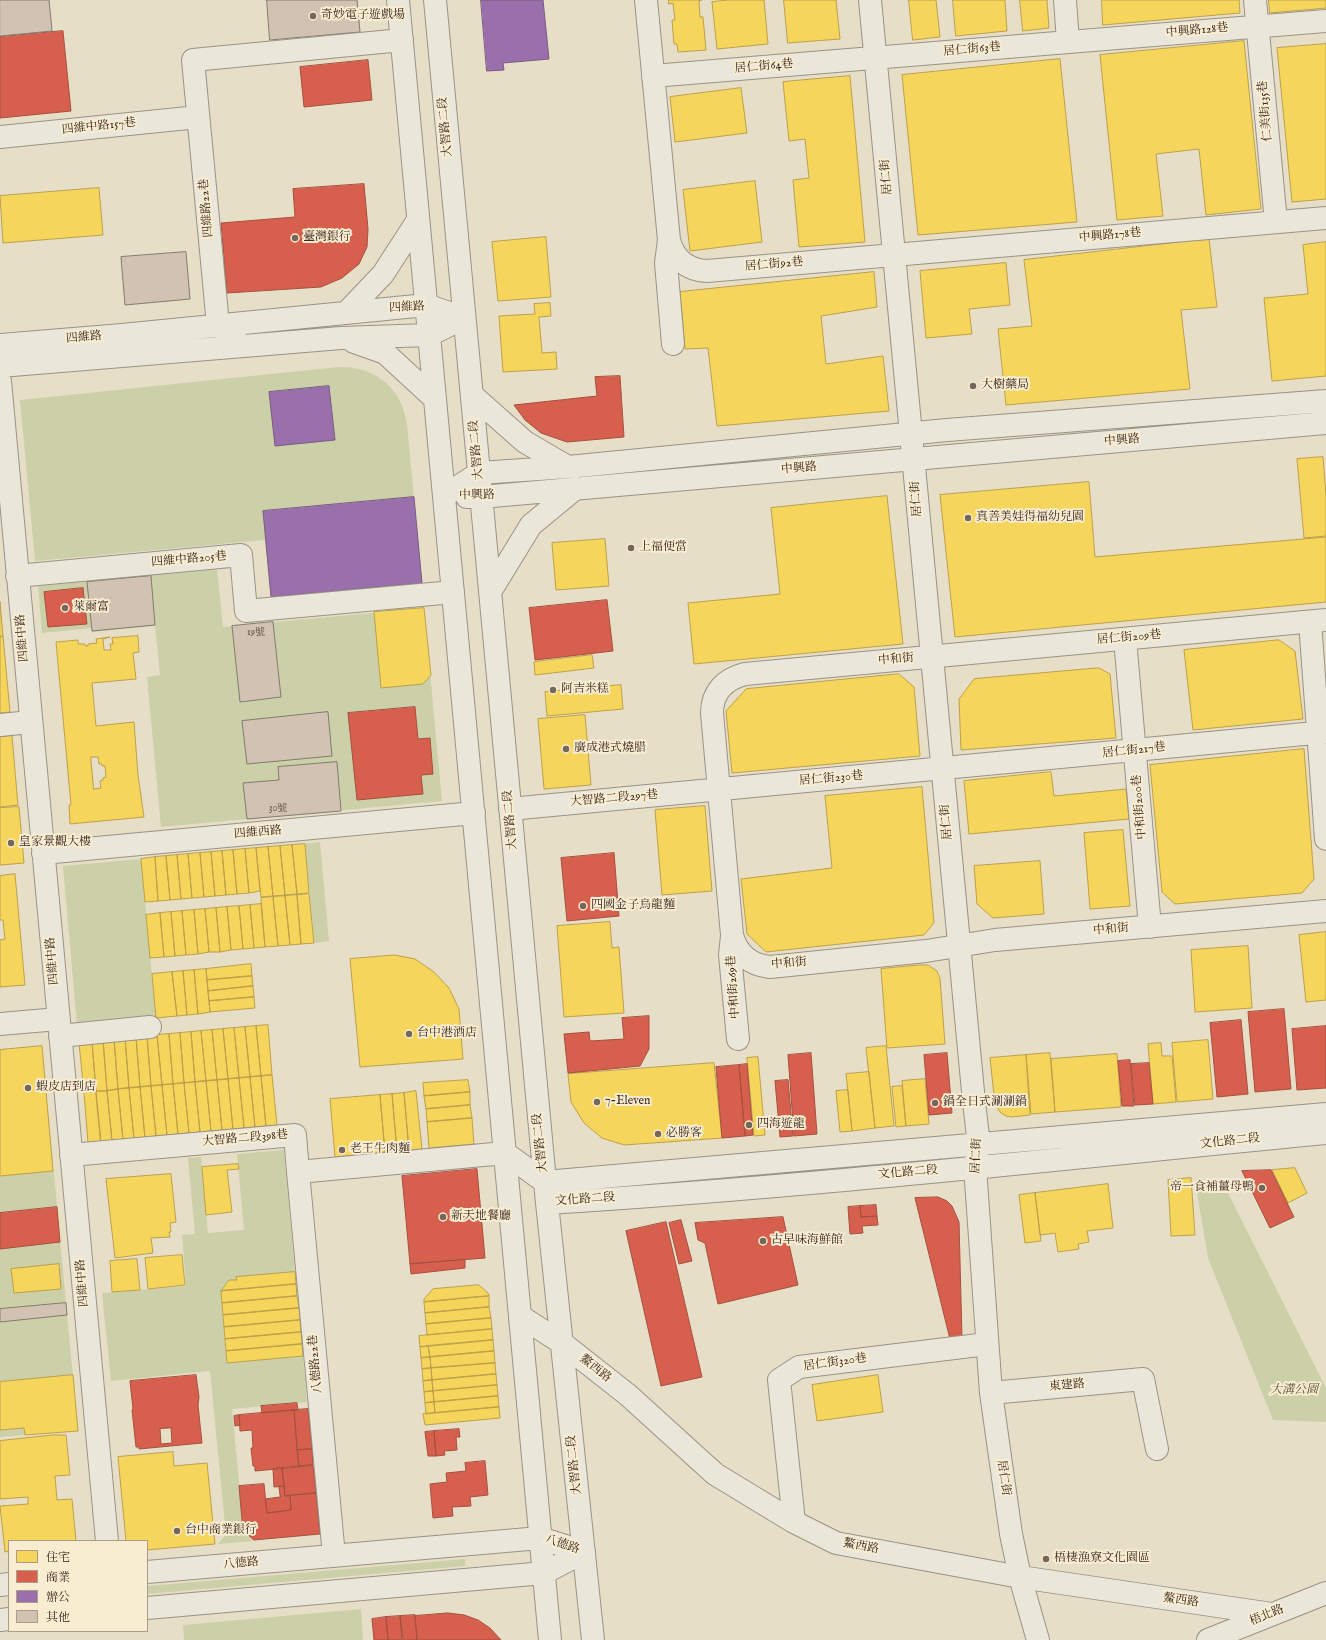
<!DOCTYPE html>
<meta charset="utf-8">
<style>
body{margin:0}
#map{position:relative;width:1326px;height:1640px;overflow:hidden;background:#e6dec6;font-family:"IM FELL English","Noto Serif TC",serif}
canvas{display:block}
.legend{position:absolute;left:8px;top:1540px;width:140px;height:92px;box-sizing:border-box;background:#f8edd1;border:1px solid #ac9d89;margin:0;padding:5px 7px;list-style:none;font-size:12px;color:#39261e}
.legend li{display:flex;align-items:center;gap:8px;height:20px}
.legend b{width:20px;border:1px solid #ac9d89}
</style>
<div id="map">
<canvas width="1326" height="1640"></canvas>
<ul class="legend">
<li><b style="height:11px;background:#f6d55c"></b>住宅</li>
<li><b style="height:11px;background:#d6604d"></b>商業</li>
<li><b style="height:11px;background:#9970ab"></b>辦公</li>
<li><b style="height:11px;background:#d2c2b1"></b>其他</li>
</ul>
</div>
<script>
const context = document.querySelector('canvas').getContext('2d');
context.lineJoin = 'round';
function fillPath(path, color) {
  context.fillStyle = color;
  context.fill(path, 'evenodd');
}
function trace(path, color, width, dash) {
  context.strokeStyle = color;
  context.lineWidth = width;
  context.lineCap = dash ? 'butt' : 'round';
  context.setLineDash(dash || []);
  context.stroke(path);
}
function label(font, color, halo, rows, align = 'center') {
  context.font = font + ' "IM FELL English","Noto Serif TC",serif';
  context.lineWidth = 4;
  context.setLineDash([]);
  context.textBaseline = 'middle';
  context.strokeStyle = halo;
  context.fillStyle = color;
  for (const [text, x, y, turn = 0] of rows) {
    context.save();
    context.translate(x, y);
    context.rotate((+turn || 0) * Math.PI / 180);
    context.textAlign = isNaN(turn) ? turn : align;
    if (halo) context.strokeText(text, 0, 0);
    context.fillText(text, 0, 0);
    context.restore();
  }
}
fillPath(new Path2D(`
 M338 367C365 366 389 378 401 403 404 409 405 417 407 424L422 583 271 597 265 540 35 561 20 400Z
 M217 569 223 627 424 608 442 801 161 827 147 677 160 675 155 626 92 632V628L42 633 38 586Z
 M320 842 329 941 314 943 305 844Z
 M141 859 156 1018 77 1025 63 866Z
 M42 1046 78 1431 0 1437V1050Z
 M284 1150 295 1272 237 1277V1280H229L221 1290 227 1363 303 1356 307 1402 232 1409 244 1533 253 1541 218 1544 226 1535 210 1371 111 1381 102 1293 186 1286 182 1235 195 1234 188 1158 201 1157 208 1233 244 1230 237 1154Z
 M1224 1185 1326 1388V1422L1273 1420 1208 1258 1196 1186Z
 M465 1559V1566L147 1594V1586Z
 M361 1609 363 1640H184L183 1625Z`), '#ccd0a9');
const homes = new Path2D(`
 M669 0H702L699 1 700 17H703L706 50 678 52 677 44H674L672 20H675L673 3 669 4Z
 M729 0H764L768 44 717 49 712 2Z
 M784 0H836L840 39 788 43Z
 M909 0H936L940 37 913 40Z
 M953 0H1005L1007 31 956 36Z
 M1020 0H1047L1049 28 1023 31Z
 M1102 0H1239L1240 13 1103 25Z
 M1269 0H1326V8L1270 13Z
 M1244 41 1261 209 1206 215 1199 149 1156 154 1163 216 1117 220 1100 55Z
 M1326 44V199L1292 202 1277 48Z
 M1060 59 1077 222 918 235 902 75Z
 M850 76 865 242 799 247 793 180 809 178 805 139 789 141 783 82Z
 M741 88 747 133 675 142 670 97Z
 M755 181 762 242 690 251 683 190Z
 M99 188 103 235 3 243 0 196Z
 M546 237 551 297 498 301 492 242Z
 M1209 239 1217 307 1181 310 1190 389 1006 405 998 329 1032 326 1024 260Z
 M1326 242V376L1272 381 1264 298 1308 294 1303 245Z
 M1006 263 1010 305 969 309 972 334 926 338 920 271Z
 M874 272 877 307 821 316 826 364 883 356 889 411 717 426 708 348 685 349 680 292Z
 M550 303 551 316 539 317 542 353 556 352 557 369 503 372 499 316 535 314 534 304Z
 M1323 457 1326 495V536L1304 538 1297 459Z
 M1089 482 1095 557 1326 537V602L955 637 940 495Z
 M887 496 903 644 694 664 688 603 780 594 771 508Z
 M605 539 609 586 556 590 552 543Z
 M0 602 3 636 0 637Z
 M424 608 431 675 423 684 381 688 374 612Z
 M3 636 10 712 0 713V637Z
 M138 636 139 652 133 653 136 679 92 683 96 726 134 722 138 775 144 817 70 824 69 805H71L56 642 78 640V644H85V646H88V644L97 643 96 639 110 637 103 639 104 650H111L110 644H113L112 638ZM91 757H98L99 764H102V766H105L106 777 103 778V780L100 781 101 788 94 789Z
 M1279 640 1295 651 1303 719 1193 730 1184 650Z
 M592 655 594 668 535 675 534 662Z
 M1099 668 1110 674 1116 738 961 750 959 699 974 679Z
 M899 674 914 687 920 756 732 773 726 711 746 689Z
 M621 685 623 709 547 716 545 692Z
 M585 715 591 785 544 789 538 719Z
 M12 736 18 805 0 807V737Z
 M1304 749 1314 879 1302 893 1175 904 1162 892 1150 765Z
 M1051 772 1054 796 1126 789 1129 819 969 834 964 781Z
 M922 787 934 923 924 935 766 952 747 934 741 879 832 868 825 796Z
 M705 806 712 891 662 895 655 810Z
 M19 807 24 863 0 865V808Z
 M1123 830 1130 906 1090 909 1084 833Z
 M305 844 309 893 297 894 292 845Z
 M292 845 297 894 285 895 280 846Z
 M280 846 285 895 273 896 268 847Z
 M268 847 273 896 261 897 256 848Z
 M256 848 260 891 249 893 245 849Z
 M245 849 249 893 237 894 233 850Z
 M233 850 237 894 226 895 222 851Z
 M222 851 226 895 215 896 211 852Z
 M211 852 215 896 204 897 200 853Z
 M200 853 204 897 192 898 188 854Z
 M188 854 192 898 181 899 177 855Z
 M177 855 181 899 170 900 166 856Z
 M166 856 170 900 158 901 155 857Z
 M155 857 158 901 145 902 141 859Z
 M1040 861 1044 914 993 918 977 904 974 866Z
 M15 874 25 985 0 987V940L5 939 3 920H0V876Z
 M309 894 314 943 301 944 297 895Z
 M297 895 301 944 290 945 285 896Z
 M285 896 290 945 278 946 273 897Z
 M273 897 278 946 265 947 261 898Z
 M261 904 265 947 254 948 250 905Z
 M250 905 254 948 243 949 239 906Z
 M239 906 243 949 231 950 227 907Z
 M227 907 231 950 220 952 216 908Z
 M216 908 220 952H209L205 909Z
 M205 909 209 952 198 954 194 910Z
 M194 910 198 954 186 955 182 911Z
 M182 911 186 955 175 956 171 912Z
 M171 912 175 956 164 957 160 913Z
 M160 913 164 957 150 958 146 915Z
 M610 922 612 948 619 947 624 1013 564 1017 557 926Z
 M1326 932V1000L1306 1002 1299 935Z
 M1248 946 1252 1008 1195 1012 1191 950Z
 M395 955 415 959 434 972 449 988 459 1009 463 1059 360 1067 350 959Z
 M251 964 252 976 207 980 206 969Z
 M919 965H928L937 971 940 979 945 1044 887 1048 881 969Z
 M206 969 210 1012 198 1014 194 970Z
 M194 970 198 1014 187 1015 183 971Z
 M183 971 187 1015 177 1016 172 972Z
 M172 972 177 1016 156 1018 152 974Z
 M252 976 253 986 208 991 207 980Z
 M253 986 254 997 209 1001 208 991Z
 M254 997 255 1008 210 1012 209 1001Z
 M268 1025 272 1075 261 1076 256 1026Z
 M256 1026 261 1076 250 1077 245 1027Z
 M245 1027 250 1077 239 1078 234 1028Z
 M234 1028 239 1078 228 1079 223 1029Z
 M223 1029 228 1079 217 1080 212 1030Z
 M212 1030 217 1080 206 1081 201 1031Z
 M201 1031 206 1081 195 1082 191 1032Z
 M191 1032 195 1082 184 1083 180 1033Z
 M180 1033 184 1083 173 1084 169 1034Z
 M169 1034 173 1084 162 1085 157 1035Z
 M157 1035 162 1085 151 1086 147 1036Z
 M147 1036 151 1086 140 1087 136 1037Z
 M136 1037 140 1087 129 1088 125 1038Z
 M125 1038 129 1088 118 1089 114 1039Z
 M114 1039 118 1089 107 1091 103 1040Z
 M103 1040 107 1091H96L92 1042Z
 M1208 1040 1213 1099 1177 1102 1172 1043Z
 M92 1042 96 1091 84 1093 79 1043Z
 M1161 1043 1162 1056H1172L1176 1102 1153 1104 1148 1044Z
 M42 1046 53 1171 0 1176V1050Z
 M886 1046 894 1126 875 1128 866 1048Z
 M1050 1053 1055 1112 1031 1114 1026 1055Z
 M1117 1054 1121 1107 1055 1112 1051 1059Z
 M1026 1055 1030 1115 1012 1117 1006 1116 1000 1112 995 1104 990 1058Z
 M758 1057 765 1135 754 1136 747 1058Z
 M714 1063 722 1138 624 1145 602 1138 584 1123 571 1102 568 1074Z
 M869 1072 875 1128 852 1131 846 1074Z
 M272 1075 277 1125 266 1126 261 1076Z
 M261 1076 266 1126 255 1127 250 1077Z
 M250 1077 255 1127 244 1128 239 1078Z
 M239 1078 244 1128 233 1129 228 1079Z
 M228 1079 233 1129 222 1130 217 1080Z
 M925 1079 929 1124 906 1126 902 1081Z
 M217 1080 222 1130 211 1131 206 1081Z
 M468 1080 470 1092 424 1096 423 1083Z
 M206 1081 211 1131 200 1132 195 1082Z
 M195 1082 200 1132 189 1133 184 1083Z
 M184 1083 189 1133 178 1134 173 1084Z
 M173 1084 178 1134 167 1135 162 1085Z
 M162 1085 167 1135 156 1136 151 1086Z
 M151 1086 156 1136 145 1138 140 1087Z
 M902 1086 906 1126 896 1127 892 1087Z
 M140 1087 145 1138 134 1139 129 1088Z
 M129 1088 134 1139 123 1140 118 1089Z
 M118 1089 123 1140 112 1141 107 1091Z
 M848 1090 852 1131 840 1132 836 1091Z
 M96 1091H107L112 1141 101 1142Z
 M96 1091 101 1142 88 1143 84 1093Z
 M416 1091 422 1149 409 1150 404 1093Z
 M470 1092V1105L426 1109 424 1096Z
 M404 1093 409 1150 397 1151 392 1094Z
 M392 1094 397 1151 385 1152 380 1095Z
 M380 1095 385 1152 335 1157 330 1099Z
 M470 1105 472 1118 427 1122 426 1109Z
 M472 1118 474 1144 429 1148 427 1122Z
 M238 1164 239 1169 227 1170 232 1212 206 1215 202 1167Z
 M1295 1168 1307 1193 1288 1203 1272 1170Z
 M171 1174 176 1222 170 1223 171 1232H169L170 1237 151 1238 153 1253 115 1258 106 1179Z
 M1191 1178 1195 1235 1171 1236 1168 1180Z
 M1108 1184 1113 1228 1087 1231 1089 1242 1078 1244 1079 1249 1058 1252 1055 1233 1040 1235 1035 1193Z
 M1035 1193 1041 1241 1025 1243 1019 1195Z
 M182 1255 185 1285 148 1289 145 1258Z
 M137 1259 140 1290 112 1292 110 1261Z
 M59 1264 61 1289 14 1293 11 1269Z
 M295 1272 296 1284 221 1291 229 1280H237L236 1277Z
 M296 1284 297 1296 222 1303 221 1291Z
 M479 1285 488 1293 489 1296 424 1302V1299L433 1289Z
 M297 1296 299 1308 223 1315 222 1303Z
 M489 1296V1307L425 1313 424 1302Z
 M489 1307 491 1318 426 1324 425 1313Z
 M299 1308 300 1320 224 1327 223 1315Z
 M491 1318 492 1329 427 1335 426 1324Z
 M300 1320 301 1332 225 1339 224 1327Z
 M492 1329 493 1340 420 1347 419 1336Z
 M301 1332 302 1344 226 1351 225 1339Z
 M493 1340 494 1351 430 1357 428 1346Z
 M302 1344 303 1356 227 1363 226 1351Z
 M428 1346 430 1357 421 1358 420 1347Z
 M494 1351 495 1363 431 1368 430 1357Z
 M430 1357 431 1368 422 1369 421 1358Z
 M495 1363 496 1374 432 1380 431 1368Z
 M431 1368 432 1380 423 1381 422 1369Z
 M496 1374 497 1385 433 1391 432 1380Z
 M73 1375 78 1431 25 1435 24 1428 0 1430V1382Z
 M878 1375 883 1412 817 1421 812 1385Z
 M432 1380 433 1391 424 1392 423 1381Z
 M497 1385 498 1396 434 1402 433 1391Z
 M433 1391 434 1402 425 1403 424 1392Z
 M498 1396 499 1407 435 1413 434 1402Z
 M434 1402 435 1413 426 1414 425 1403Z
 M499 1407 500 1418 425 1425 423 1414Z
 M53 1435H66L70 1475 55 1476 57 1500 72 1499 76 1541H9V1551L5 1552 0 1506 28 1504V1497L0 1499V1441Z
 M173 1452 174 1466 207 1463 215 1544 147 1550V1541H126L118 1457Z`);
fillPath(homes, '#f6d55c');
trace(homes, '#bda049', 1);
const shops = new Path2D(`
 M63 31 71 111 0 118V37Z
 M368 60 372 100 304 107 300 67Z
 M364 184 368 229 367 247 359 264 342 278 321 287 227 293 221 223 295 217 293 189Z
 M620 376 624 437 567 442 541 433 525 420 514 405 597 396 595 377Z
 M83 588 87 624 48 627 44 592Z
 M607 600 613 651 535 660 529 608Z
 M415 707 418 739 430 738 433 774 421 775 423 794 357 800 348 713Z
 M614 853 619 916 567 921 561 858Z
 M1284 1009 1291 1089 1255 1092 1248 1012Z
 M649 1016V1049L640 1066 568 1073 564 1034 589 1032 590 1041 624 1039 622 1018Z
 M1241 1020 1248 1094 1217 1097 1210 1023Z
 M1326 1026V1088L1297 1090 1292 1029Z
 M811 1053 817 1134 794 1136 788 1055Z
 M947 1053 952 1113 929 1115 924 1055Z
 M1130 1060 1134 1106H1122L1118 1061Z
 M1149 1063 1153 1104 1135 1105 1131 1064Z
 M747 1064 753 1135 745 1136 739 1065Z
 M739 1065 745 1136 722 1138 716 1067Z
 M788 1080 793 1136 780 1137 775 1081Z
 M477 1169 485 1258 410 1264 402 1176Z
 M1271 1170 1294 1217 1270 1228 1242 1171Z
 M938 1197 947 1201 952 1206 959 1222 962 1339H950L915 1198Z
 M876 1205 877 1216 861 1217 860 1206Z
 M860 1206 861 1217 877 1216 878 1225 862 1226 863 1233 850 1234 848 1207Z
 M57 1207 60 1242 0 1249V1213Z
 M783 1217 798 1285 718 1304 705 1243 698 1240 695 1223Z
 M681 1220 692 1261 679 1264 669 1223Z
 M666 1222 702 1377 661 1386 626 1231Z
 M465 1260V1268L411 1274 410 1264Z
 M196 1375 199 1397 198 1405 202 1443 139 1449V1447H136L132 1410 133 1409 130 1381ZM171 1428 172 1443 161 1444 160 1429Z
 M297 1403 298 1410 262 1413 261 1406Z
 M308 1409 312 1449 297 1450 294 1410Z
 M294 1410 299 1467 255 1471V1466H253L251 1448H253L252 1430 240 1431 239 1415Z
 M239 1415 240 1425 235 1426 234 1416Z
 M459 1429 460 1437H456L457 1450 444 1451 445 1455 436 1456 434 1431Z
 M434 1431 436 1456H428L425 1432Z
 M312 1449 313 1465 299 1467 297 1450Z
 M485 1461 488 1495 470 1497 471 1506 452 1507 453 1516 433 1518 430 1484 447 1482 446 1473 466 1471 465 1463Z
 M313 1465 316 1493 285 1496 282 1468Z
 M282 1468 284 1486 274 1487 273 1469Z
 M264 1484 267 1513 291 1510 290 1495 316 1493 320 1534 254 1540 243 1531 239 1486Z
 M279 1486H284L285 1496 290 1495 291 1510 267 1513 265 1499 280 1497Z
 M448 1613 464 1615 478 1620 490 1628 501 1640H417L415 1616Z
 M415 1615 417 1640H403L400 1616Z
 M400 1616 402 1640H388L386 1617Z
 M386 1617 388 1640H374L372 1619Z`);
fillPath(shops, '#d6604d');
trace(shops, '#a74f3f', 1);
const offices = new Path2D(`
 M481 0H543L549 59 503 63 504 70 487 71Z
 M329 386 335 440 275 446 269 392Z
 M414 497 422 583 271 597 263 511Z`);
fillPath(offices, '#9970ab');
trace(offices, '#7c5a81', 1);
const building = new Path2D(`
 M0 0H49L52 31 0 36Z
 M267 0H357L360 32 270 40Z
 M186 252 190 299 125 305 121 257Z
 M151 576 155 625 92 631 87 582Z
 M273 622 281 697 240 702 232 626Z
 M328 712 332 756 247 764 242 721Z
 M337 762 341 811 247 819 243 783 279 780 278 767Z
 M66 1303 67 1315 0 1322V1309Z`);
fillPath(building, '#d2c2b1');
trace(building, '#827b6f', 1);
const minor = new Path2D(`
 M398 0 550 1640
 M435 0 547 1203 593 1640
 M646 0 669 240C674 259 687 270 707 271L1326 218
 M870 0 974 1102 979 1145 975 1167 991 1393 1011 1534 1020 1577 1038 1640
 M1065 0 1068 42
 M1255 0 1276 222
 M653 76 1326 21
 M0 137 198 117
 M669 240 666 263 673 344
 M346 313 383 274 418 220
 M354 342 385 353 435 399
 M0 345 122 335 426 305 464 318
 M242 346 218 325 193 60 402 40
 M0 366 341 338 429 335 464 318
 M0 381 107 1541
 M472 395 525 442 568 467
 M444 496 479 473 568 467 947 430 1326 401
 M467 497H481L1326 423
 M17 576 241 555 246 611 453 592
 M490 592 531 525 576 488
 M1326 620 745 674C725 679 712 692 712 713L732 935C737 954 750 965 770 967L926 951 995 940 1326 911
 M1310 622 1326 839
 M1125 639 1150 927
 M0 725 30 722
 M510 809 1326 732
 M43 853 474 813
 M732 936 730 955 738 1039
 M0 1024 58 1019
 M60 1036 150 1027
 M505 1153 545 1182 1326 1114
 M71 1155 295 1135 298 1172 505 1153
 M298 1172 334 1556
 M547 1203C807 1187 1067 1158 1326 1133
 M520 1316 562 1343 628 1395 715 1474 794 1522 836 1543 1020 1577 1272 1614
 M991 1393 1143 1379 1157 1449
 M794 1522 779 1380 799 1367 987 1344
 M147 1572 540 1538 584 1552
 M0 1585 9 1584
 M147 1608 544 1573 584 1552
 M0 1620 9 1619
 M1208 1640 1326 1593`);
trace(minor, '#9a9385', 24);
trace(minor, '#eae6da', 22);
for (const [x, y, r, color] of [
 [313,16,4,"#766659"],
 [295,238,4,"#766659"],
 [973,386,4,"#766659"],
 [968,518,4,"#766659"],
 [631,548,4,"#766659"],
 [65,608,4,"#766659"],
 [553,690,4,"#766659"],
 [566,749,4,"#766659"],
 [11,843,4,"#766659"],
 [583,906,4,"#766659"],
 [409,1034,4,"#766659"],
 [28,1088,4,"#766659"],
 [597,1102,4,"#766659"],
 [935,1103,4,"#766659"],
 [749,1125,4,"#766659"],
 [658,1134,4,"#766659"],
 [342,1150,4,"#766659"],
 [1262,1188,4,"#766659"],
 [443,1217,4,"#766659"],
 [763,1241,4,"#766659"],
 [177,1531,4,"#766659"],
 [1046,1559,4,"#766659"]
]) {
  const dot = new Path2D();
  dot.arc(x, y, r, 0, 2 * Math.PI);
  context.fillStyle = color;
  context.fill(dot);
  trace(dot, '#f8edd1', 1.5);
}
label('10px', '#5f4d43', null, [
 ["19號",256,633],
 ["30號",278,809]
]);
label('12px', '#39261e', '#f8edd1', [
 ["奇妙電子遊戲場",321,16],
 ["臺灣銀行",303,238],
 ["大樹藥局",981,386],
 ["真善美娃得福幼兒園",976,518],
 ["上福便當",639,548],
 ["萊爾富",73,608],
 ["阿吉米糕",561,690],
 ["廣成港式燒腊",574,749],
 ["皇家景觀大樓",19,843],
 ["四國金子烏龍麵",591,906],
 ["台中港酒店",417,1034],
 ["蝦皮店到店",36,1088],
 ["7-Eleven",605,1102],
 ["鍋全日式涮涮鍋",943,1103],
 ["四海遊龍",757,1125],
 ["必勝客",666,1134],
 ["老王牛肉麵",350,1150],
 ["帝一食補薑母鴨",1254,1188,"right"],
 ["新天地餐廳",451,1217],
 ["古早味海鮮館",771,1241],
 ["台中商業銀行",185,1531],
 ["梧棲漁寮文化園區",1054,1559]
], 'left');
label('12px', '#39261e', '#f8edd1', [
 ["中興路128巷",1197,31,-5],
 ["居仁街63巷",972,50,-5],
 ["居仁街64巷",764,67,-5],
 ["仁美街135巷",1266,111,-95],
 ["四維中路157巷",99,127,-6],
 ["大智路二段",446,127,-95],
 ["居仁街",887,177,-95],
 ["四維路22巷",207,208,-95],
 ["中興路178巷",1110,236,-5],
 ["居仁街92巷",774,265,-5],
 ["四維路",407,308,-3],
 ["四維路",84,338,-5],
 ["中興路",1122,441,-5],
 ["大智路二段",477,450,-95],
 ["中興路",799,469,-5],
 ["中興路",477,496,-1],
 ["居仁街",917,499,-94],
 ["四維中路205巷",189,560,-5],
 ["四維中路",23,638,-95],
 ["居仁街209巷",1129,638,-5],
 ["中和街",896,660,-5],
 ["居仁街217巷",1134,751,-6],
 ["居仁街230巷",831,779,-5],
 ["大智路二段297巷",614,799,-5],
 ["中和街200巷",1140,807,-95],
 ["大智路二段",511,820,-95],
 ["居仁街",947,822,-95],
 ["四維西路",258,833,-5],
 ["中和街",1111,930,-5],
 ["四維中路",53,961,-95],
 ["中和街",789,964,-5],
 ["中和街269巷",734,987,-94],
 ["大智路二段398巷",245,1139,-5],
 ["文化路二段",1230,1142,-6],
 ["大智路二段",541,1143,-96],
 ["居仁街",977,1156,-88],
 ["文化路二段",908,1173,-5],
 ["文化路二段",585,1200,-4],
 ["四維中路",83,1283,-95],
 ["居仁街320巷",835,1363,-8],
 ["八德路22巷",316,1364,-95],
 ["鰲西路",595,1369,38],
 ["東建路",1067,1386,-5],
 ["大智路二段",575,1465,-96],
 ["居仁街",1003,1478,82],
 ["八德路",562,1545,19],
 ["鰲西路",861,1547,11],
 ["八德路",241,1564,-5],
 ["鰲西路",1181,1601,8],
 ["梧北路",1267,1616,-22]
]);
label('italic 12px', '#584e3b', '#f8edd1', [
 ["大溝公園",1294,1391]
]);
</script>
